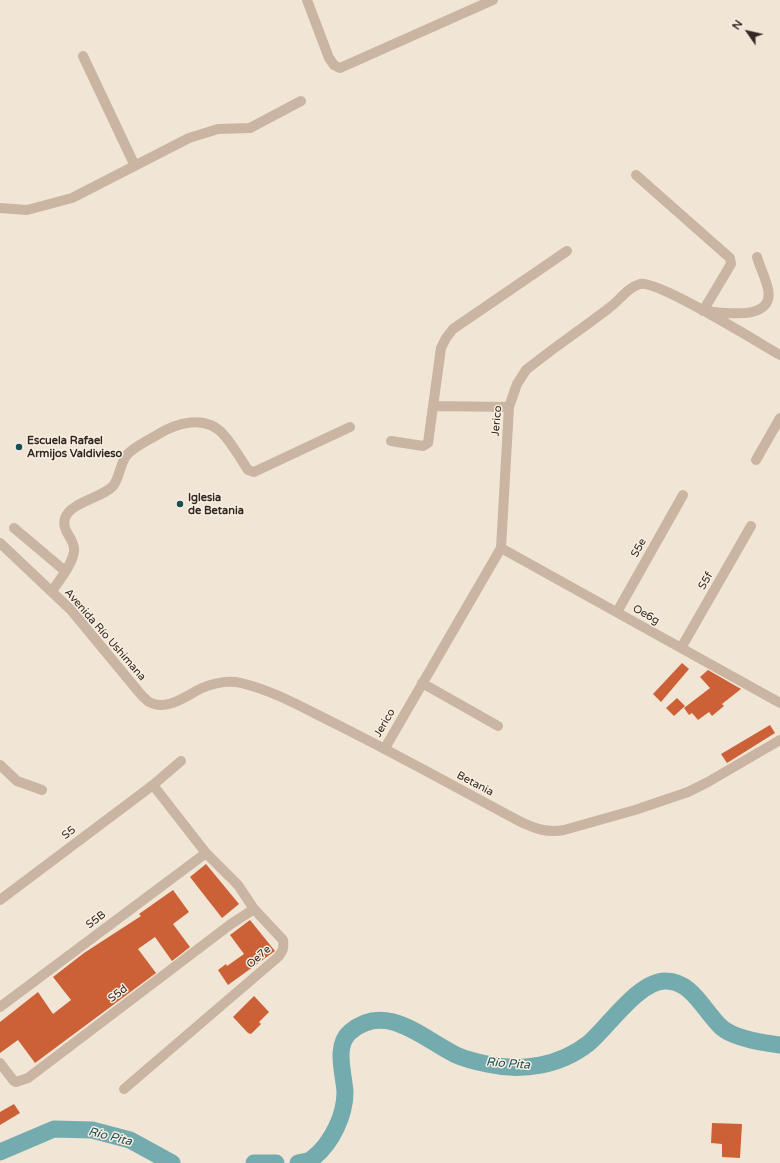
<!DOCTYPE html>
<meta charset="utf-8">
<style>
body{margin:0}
#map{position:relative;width:780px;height:1163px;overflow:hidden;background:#f1e5d5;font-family:"Varela Round",sans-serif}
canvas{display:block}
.north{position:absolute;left:728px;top:12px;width:40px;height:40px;-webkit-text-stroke:3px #f9efe1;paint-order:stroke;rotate:304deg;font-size:11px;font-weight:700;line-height:16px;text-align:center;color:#332924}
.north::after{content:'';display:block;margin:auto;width:14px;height:18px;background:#332924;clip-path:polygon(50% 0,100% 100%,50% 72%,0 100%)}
</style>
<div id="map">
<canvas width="780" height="1163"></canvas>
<div class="north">N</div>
</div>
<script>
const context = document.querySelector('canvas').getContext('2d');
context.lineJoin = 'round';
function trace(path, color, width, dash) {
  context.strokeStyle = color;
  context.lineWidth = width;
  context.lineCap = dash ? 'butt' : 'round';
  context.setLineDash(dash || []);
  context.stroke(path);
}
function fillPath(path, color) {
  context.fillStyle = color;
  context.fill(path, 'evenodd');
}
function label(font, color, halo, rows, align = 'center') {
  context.font = font + ' "Varela Round",sans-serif';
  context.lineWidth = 3;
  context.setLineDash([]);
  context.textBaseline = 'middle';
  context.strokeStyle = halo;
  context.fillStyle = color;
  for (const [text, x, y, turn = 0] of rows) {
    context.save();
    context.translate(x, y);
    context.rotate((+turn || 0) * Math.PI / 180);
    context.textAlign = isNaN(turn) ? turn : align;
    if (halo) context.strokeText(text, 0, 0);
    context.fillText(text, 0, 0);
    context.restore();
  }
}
trace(new Path2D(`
 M0 1152 54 1129 92 1130 130 1140 172 1163
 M254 1163H276
 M298 1163C303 1162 310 1161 313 1158 332 1143 345 1115 345 1092 344 1074 334 1046 350 1032 386 1001 423 1039 456 1055 465 1059 477 1062 487 1064 522 1072 560 1066 589 1043 608 1027 639 980 666 981 692 981 704 1011 721 1027 733 1038 764 1043 780 1045`), '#73abaf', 17);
fillPath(new Path2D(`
 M682 663 689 669 661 702 653 694Z
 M708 670 741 689 722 704 724 706 712 716 709 712 698 720 692 713 689 715 684 708 710 688 700 677Z
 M677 698 685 706 674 716 666 708Z
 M770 725 775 733 727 763 721 754Z
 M206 864 239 904 222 918 190 877Z
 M173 890 189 912 173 924 190 947 172 961 155 937 138 949 156 973 35 1063 18 1040 0 1053V1022L38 992 53 1014 71 1000 53 977 84 953 141 916 139 914Z
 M250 920 275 951 228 985 218 970 226 964 227 966 244 954 230 935Z
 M254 996 269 1012 259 1022 261 1024 251 1034 248 1033 233 1017Z
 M14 1104 20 1113 0 1125V1112Z
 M712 1123 742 1124 740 1158 722 1157V1144L711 1143Z`), '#cc6138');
trace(new Path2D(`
 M307 0 329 58 334 65 340 68 493 0
 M83 56 135 166
 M636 175 730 258 731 264 703 311C720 312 775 323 768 289 766 279 760 267 757 257
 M0 208 27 210 72 198 189 138 218 129 250 128 301 101
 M433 406 509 407
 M391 441 423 446 428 443 441 348 446 338 453 329 567 251
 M756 460 780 418
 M14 528 65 571
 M0 543 71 610 138 691C141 695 145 699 149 702 167 712 187 695 202 688 214 683 229 680 241 683 275 691 305 709 336 724 398 755 459 789 521 822 536 829 547 833 564 830L635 810 688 792 708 782 780 740
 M501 548 780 703
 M52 591C59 581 75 561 74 549 74 538 61 531 65 518 71 502 102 498 113 486 119 479 120 465 126 456 133 447 147 441 157 435 176 423 205 414 223 434 233 445 240 458 248 470L254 472 350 427
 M617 612 683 495
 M681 648 751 526
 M422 683 498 726
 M385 748 501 548 509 407 517 384 526 370C553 348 582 329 609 308 619 301 628 287 640 284 658 280 759 343 780 355
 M0 765 17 781 42 790
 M0 900 153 785 181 761
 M0 1007 206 853
 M0 1063 13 1080 16 1082 28 1078 231 924 254 909
 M124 1089 278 957C283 951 284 948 283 940L254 909 238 885 206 853 153 785`), '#c9b5a1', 10);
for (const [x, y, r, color] of [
 [19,447,4,"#184f56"],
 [180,504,4,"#184f56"]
]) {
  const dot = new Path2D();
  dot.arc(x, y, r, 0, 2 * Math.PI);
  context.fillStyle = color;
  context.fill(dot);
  trace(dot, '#f9efe1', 1.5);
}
label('11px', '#332924', '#f9efe1', [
 ["Jerico",497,421,-85],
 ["S5e",639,548,-61],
 ["S5f",706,581,-60],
 ["Oe6g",646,615,29],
 ["Avenida Río Ushimana",105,635,49],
 ["Jerico",385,723,-60],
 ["Betania",475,784,28],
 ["S5",69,833,-37],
 ["S5B",96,920,-37],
 ["Oe7e",259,957,-42],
 ["S5d",118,994,-37]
]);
label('bold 11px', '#332924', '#f9efe1', [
 ["Escuela Rafael",27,441],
 ["Armijos Valdivieso",27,454],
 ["Iglesia",188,498],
 ["de Betania",188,511]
], 'left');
label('italic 12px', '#184f56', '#f9efe1', [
 ["Río Pita",508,1064,4],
 ["Río Pita",110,1137,14]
]);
</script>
